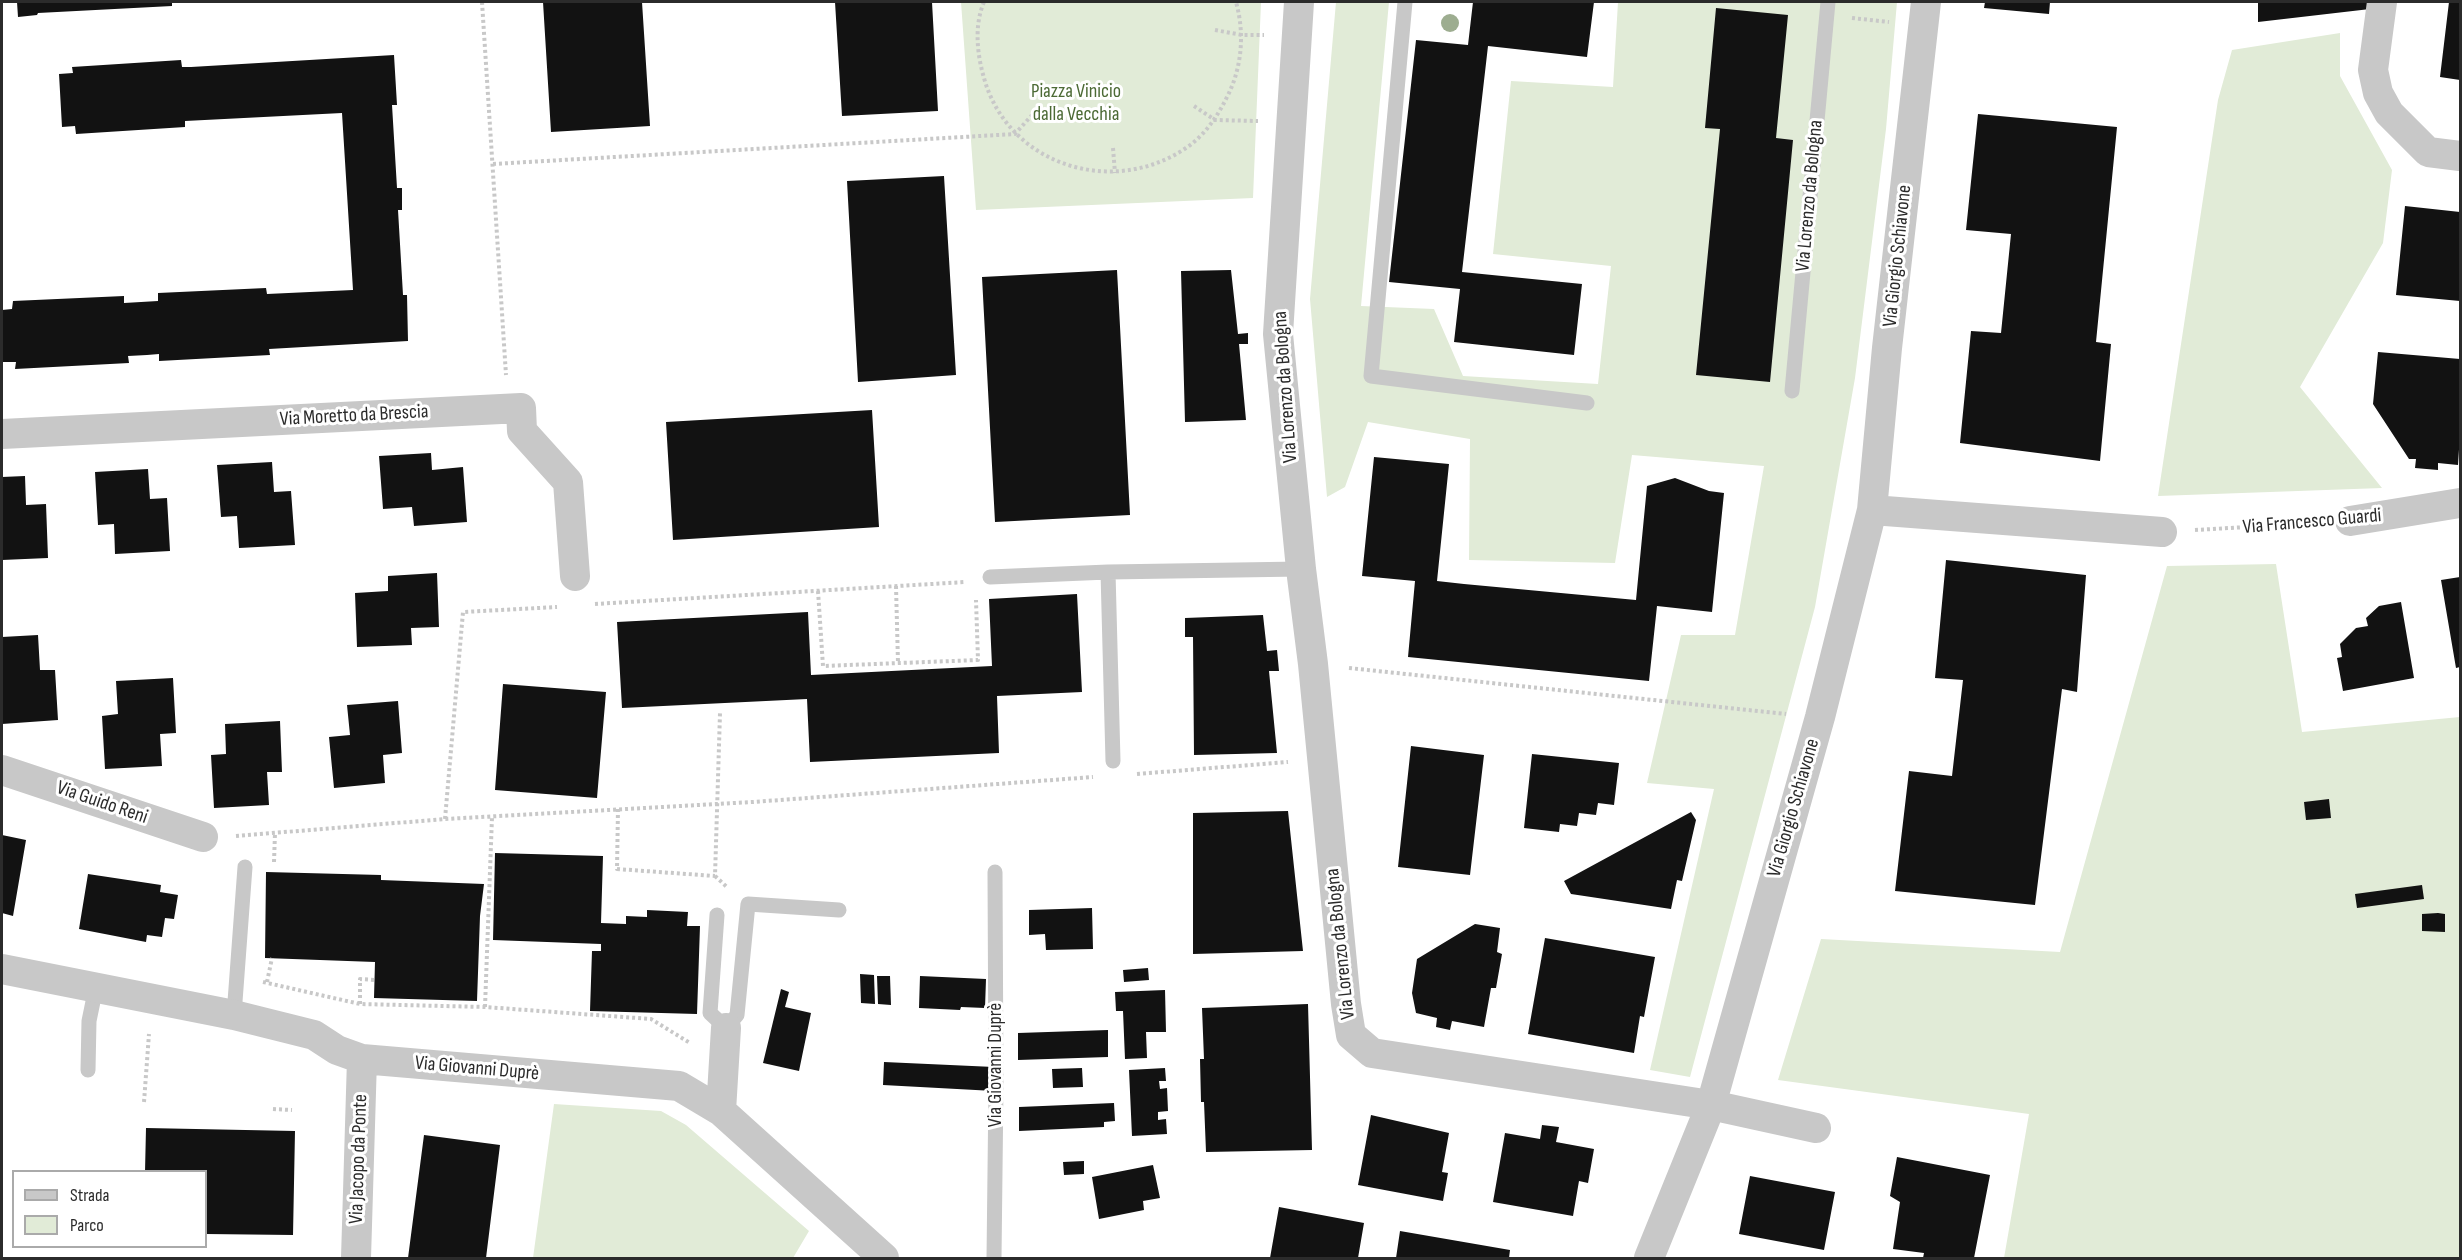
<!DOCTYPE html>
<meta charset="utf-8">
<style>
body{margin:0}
#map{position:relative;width:2462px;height:1260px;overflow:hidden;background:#fff;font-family:"Sofia Sans Condensed",sans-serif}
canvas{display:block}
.frame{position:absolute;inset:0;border:3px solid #2b2b2b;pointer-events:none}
.legend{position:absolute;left:12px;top:1170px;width:195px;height:78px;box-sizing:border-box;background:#fff;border:2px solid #aaa;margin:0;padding:8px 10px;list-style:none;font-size:18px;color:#2b2b2b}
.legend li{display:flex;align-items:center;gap:12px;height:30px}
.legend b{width:30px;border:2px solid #aaa}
</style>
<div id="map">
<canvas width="2462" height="1260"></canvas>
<div class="frame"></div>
<ul class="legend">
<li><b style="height:8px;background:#c8c8c8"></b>Strada</li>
<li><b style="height:16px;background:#e1ebd7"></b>Parco</li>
</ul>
</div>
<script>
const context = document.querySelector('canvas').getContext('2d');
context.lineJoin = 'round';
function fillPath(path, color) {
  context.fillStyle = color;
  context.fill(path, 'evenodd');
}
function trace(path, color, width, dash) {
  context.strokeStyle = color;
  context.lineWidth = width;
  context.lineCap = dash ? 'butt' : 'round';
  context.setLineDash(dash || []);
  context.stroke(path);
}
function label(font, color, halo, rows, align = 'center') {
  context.font = font + ' "Sofia Sans Condensed",sans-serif';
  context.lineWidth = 6;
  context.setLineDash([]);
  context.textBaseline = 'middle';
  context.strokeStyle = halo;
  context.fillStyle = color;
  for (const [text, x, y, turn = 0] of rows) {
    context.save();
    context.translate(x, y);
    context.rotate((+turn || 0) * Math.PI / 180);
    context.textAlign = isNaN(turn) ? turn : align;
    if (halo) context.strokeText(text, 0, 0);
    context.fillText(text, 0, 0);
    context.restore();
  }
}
fillPath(new Path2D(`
 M961 2H1261L1253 198 976 210Z
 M1336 2H1389L1361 306 1434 309 1463 376 1598 384 1611 266 1493 254 1511 81 1613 87 1618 2H1897L1886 129 1855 378 1815 607 1690 1077 1650 1070 1714 789 1647 783 1681 635H1735L1764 466 1632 455 1615 563 1469 560 1470 439 1368 422 1345 487 1327 497 1310 299Z
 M2340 33V76L2392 170 2383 243 2300 387 2382 488 2158 496 2218 100 2232 50Z
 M2276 564 2302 732 2460 717V1258H2004L2029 1114 1778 1080 1821 939 2060 952 2167 566Z
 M554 1104 661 1111 686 1125 809 1231 793 1258H533Z`), '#e1ebd7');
fillPath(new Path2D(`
 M17 2H172V6L38 13 37 15 18 17Z
 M543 2H642L650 126 551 132Z
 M835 2H932L938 111 842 116Z
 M1473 2H1594L1587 57 1488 46 1462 272 1582 284 1574 355 1454 342 1460 289 1389 282 1416 40 1468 45Z
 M1985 2H2050L2049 14 1984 8Z
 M2258 2H2369L2370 9 2258 22Z
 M2449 2H2460V80L2440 77Z
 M1716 8 1788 15 1776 138 1793 140 1770 382 1696 375 1720 129 1705 128Z
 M394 55 397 105H392L397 188H402V210H398L403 295H407L408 341 269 349 270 355 159 361V354L147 355 128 356 129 363 15 369 16 362H2V310L12 309 13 301 124 296V303L158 301V293L266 288 267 294 353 290 342 113 185 121V127L76 134 75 126 62 127 59 74 73 73 72 67 181 60 182 67H191Z
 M1978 114 2117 127 2096 342 2111 344 2100 461 1960 443 1971 331 2001 333 2011 234 1966 230Z
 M944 176 956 375 858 382 847 181Z
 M2405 206 2460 212V301L2396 295Z
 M1117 270 1130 515 995 522 982 277Z
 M1231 270 1238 334 1248 333V344H1239L1246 420 1185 422 1181 271Z
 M2378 352 2460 359V434L2458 465 2438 463V470L2415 468 2416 459H2409L2373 404Z
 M872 410 879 527 673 540 666 422Z
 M431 453 432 470 463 467 467 522 414 526 412 507 383 509 379 456Z
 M1374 457 1449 464 1437 581 1464 584 1636 600 1647 486 1675 478 1709 491 1724 493 1712 612 1657 606 1649 681 1408 657 1415 581 1362 576Z
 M272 462 274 492 291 491 295 545 239 548 237 516 221 517 217 465Z
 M148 469 150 499 167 498 170 551 115 554 114 524 98 525 95 472Z
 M25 476 26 505 46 504 48 558 2 560V477Z
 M1946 560 2086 575 2077 692 2062 689 2035 905 1895 891 1909 771 1952 776 1963 680 1935 678Z
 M437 573 439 627 411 628 412 645 357 647 355 593 388 591V576Z
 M2460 577V667L2456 668 2441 580Z
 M1077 594 1082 692 997 696 999 753 810 762 807 699 622 708 617 622 808 612 811 675 992 666 989 599Z
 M2401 602 2414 678 2343 691 2337 658 2342 657 2340 644 2356 628 2368 626 2366 618 2379 606Z
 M1263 615 1267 651 1277 650 1279 671H1269L1277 753 1194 755 1193 637H1185V618Z
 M38 635 40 670H55L58 720 2 724V637Z
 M173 678 176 733 160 734 162 766 105 769 102 716 118 714 116 681Z
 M503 684 606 692 597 798 495 790Z
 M398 701 402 753 383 755 385 783 334 788 329 737 350 735 347 705Z
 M280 721 282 772H267L269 805 214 808 211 755 226 754 225 724Z
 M1411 746 1484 755 1470 875 1398 867Z
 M1532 754 1619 763 1614 805 1598 803 1596 815 1579 813 1577 826 1560 824 1559 832 1524 828Z
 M2329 799 2331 818 2306 820 2304 802Z
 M1288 811 1303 951 1193 954V813Z
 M1691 812 1696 820 1682 881 1677 880 1671 909 1571 894 1564 881Z
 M2 835 26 840 13 916 2 913Z
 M495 853 603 856 601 923 626 924V916L647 917V910L688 912 687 926H700L697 1014 590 1011 592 951H601V944L493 940Z
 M266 872 381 875V880L484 884 480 916 477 1001 374 998 375 962 265 958Z
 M88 874 161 885 160 892 178 895 174 919 165 918 162 937 147 935 146 942 79 929Z
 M2422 885 2424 899 2357 908 2355 894Z
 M1092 908 1093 949 1046 950 1045 934 1029 935V910Z
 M2438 913 2445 914V932L2422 931V914Z
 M1475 924 1500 928 1497 952 1502 954 1496 988H1491L1484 1027 1452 1021 1450 1030 1436 1027 1437 1018 1416 1013 1412 993 1417 959Z
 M1545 938 1655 957 1644 1017 1640 1016 1634 1053 1528 1034Z
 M1148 968 1149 980 1124 982 1123 970Z
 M860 974 874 975 875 1004 861 1003Z
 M877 976H890L891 1005 878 1004Z
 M920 976 986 979 985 1008 961 1007 960 1010 919 1008Z
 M781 989 789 992 785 1007 811 1013 799 1071 763 1063Z
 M1165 990 1166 1032H1146L1147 1058 1125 1059 1123 1011H1116L1115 992Z
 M1308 1004 1312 1150 1206 1152 1204 1102H1201L1200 1059H1204L1202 1008Z
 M1108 1030V1057L1018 1060V1033Z
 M884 1062 994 1067V1091L883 1085Z
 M1082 1068 1083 1087 1053 1088 1052 1069Z
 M1165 1068 1166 1081H1159L1160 1089 1167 1088 1168 1111 1158 1112V1120L1166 1119 1167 1134 1132 1136 1129 1070Z
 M1114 1103 1115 1121 1104 1122V1127L1019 1131V1107Z
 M1371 1115 1449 1133 1442 1172 1448 1173 1443 1201 1358 1185Z
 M1542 1125 1559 1127 1556 1142 1594 1149 1588 1183 1579 1181 1573 1216 1493 1202 1505 1133 1540 1139Z
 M146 1128 295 1131 293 1235 206 1234V1172H145Z
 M424 1135 500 1145 486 1258H408Z
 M1897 1157 1990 1175 1974 1258H1923L1924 1253 1893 1249 1900 1202 1890 1196Z
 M1084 1161V1174L1064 1175 1063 1162Z
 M1153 1165 1160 1198 1143 1201 1144 1210 1099 1219 1092 1177Z
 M1750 1176 1835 1192 1824 1250 1739 1234Z
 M1279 1207 1364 1223 1358 1258H1270Z
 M1400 1231 1510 1250 1509 1258H1396Z`), '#121212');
trace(new Path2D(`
 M482 2 506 375
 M984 2C974 25 977 54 984 78 1008 165 1112 198 1186 148 1204 136 1217 117 1226 99 1242 69 1245 34 1236 2
 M1852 18 1889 22
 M1215 30 1242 35H1264
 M1194 106 1215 120 1258 121
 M1113 148 1115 173
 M493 164 1015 134 1032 115
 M2195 530 2317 523
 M896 586 898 663
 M818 591 823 666 978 660 976 600
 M595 604 965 582
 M1349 668 1786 714
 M1137 774 1288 762
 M618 809 617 869 715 876 720 713
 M445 819 463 612 557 607
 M236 836 445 819 753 802 1093 777
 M274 862 275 833
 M715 876 728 888
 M263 982 360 1004 485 1007 651 1019 690 1043
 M267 982 272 958
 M360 1004V979L374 980
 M485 1007 492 817
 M144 1102 149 1034
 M273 1109 292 1110`), '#c8c8c8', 4, [3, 3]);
trace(new Path2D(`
 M1405 2 1371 376 1587 403
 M1792 391 1828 2
 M990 577 1108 572
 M1113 761 1108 572 1301 569
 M717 915 710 1013 726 1028 737 1015 748 904 839 910
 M234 1015 245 867
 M88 1070 89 1021 96 987
 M994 1258 996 1085 995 872`), '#c8c8c8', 15);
trace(new Path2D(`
 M1299 2 1278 334 1301 569 1313 664 1346 1004 1351 1035 1372 1053 1711 1105 1816 1128
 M2382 2 2373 70 2378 93 2389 113 2428 152 2460 156
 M2 434 521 408 522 431 568 482 575 576
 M1872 510 2162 532
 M2350 521 2460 503
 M2 770 203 837
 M2 969 234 1015 314 1035 337 1050 362 1059 679 1086 721 1111 884 1258
 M721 1111 726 1028
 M356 1258 362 1059
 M1649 1258 1711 1105 1820 717 1872 510 1887 348 1926 2`), '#c8c8c8', 30);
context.fillStyle = '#9dad90';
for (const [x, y] of [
 [1450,23]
]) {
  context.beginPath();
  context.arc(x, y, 9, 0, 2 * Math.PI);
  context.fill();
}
label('20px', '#4c6a35', '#fff', [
 ["Piazza Vinicio",1076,92],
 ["dalla Vecchia",1076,115]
]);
label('20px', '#2b2b2b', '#fff', [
 ["Via Lorenzo da Bologna",1810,196,-85],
 ["Via Giorgio Schiavone",1898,256,-84],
 ["Via Lorenzo da Bologna",1286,387,-94],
 ["Via Moretto da Brescia",354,416,-3],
 ["Via Francesco Guardi",2312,522,-5],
 ["Via Guido Reni",102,803,19],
 ["Via Giorgio Schiavone",1794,808,-74],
 ["Via Lorenzo da Bologna",1341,944,-96],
 ["Via Giovanni Duprè",996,1065,-90],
 ["Via Giovanni Duprè",477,1069,5],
 ["Via Jacopo da Ponte",359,1159,-88]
]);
</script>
